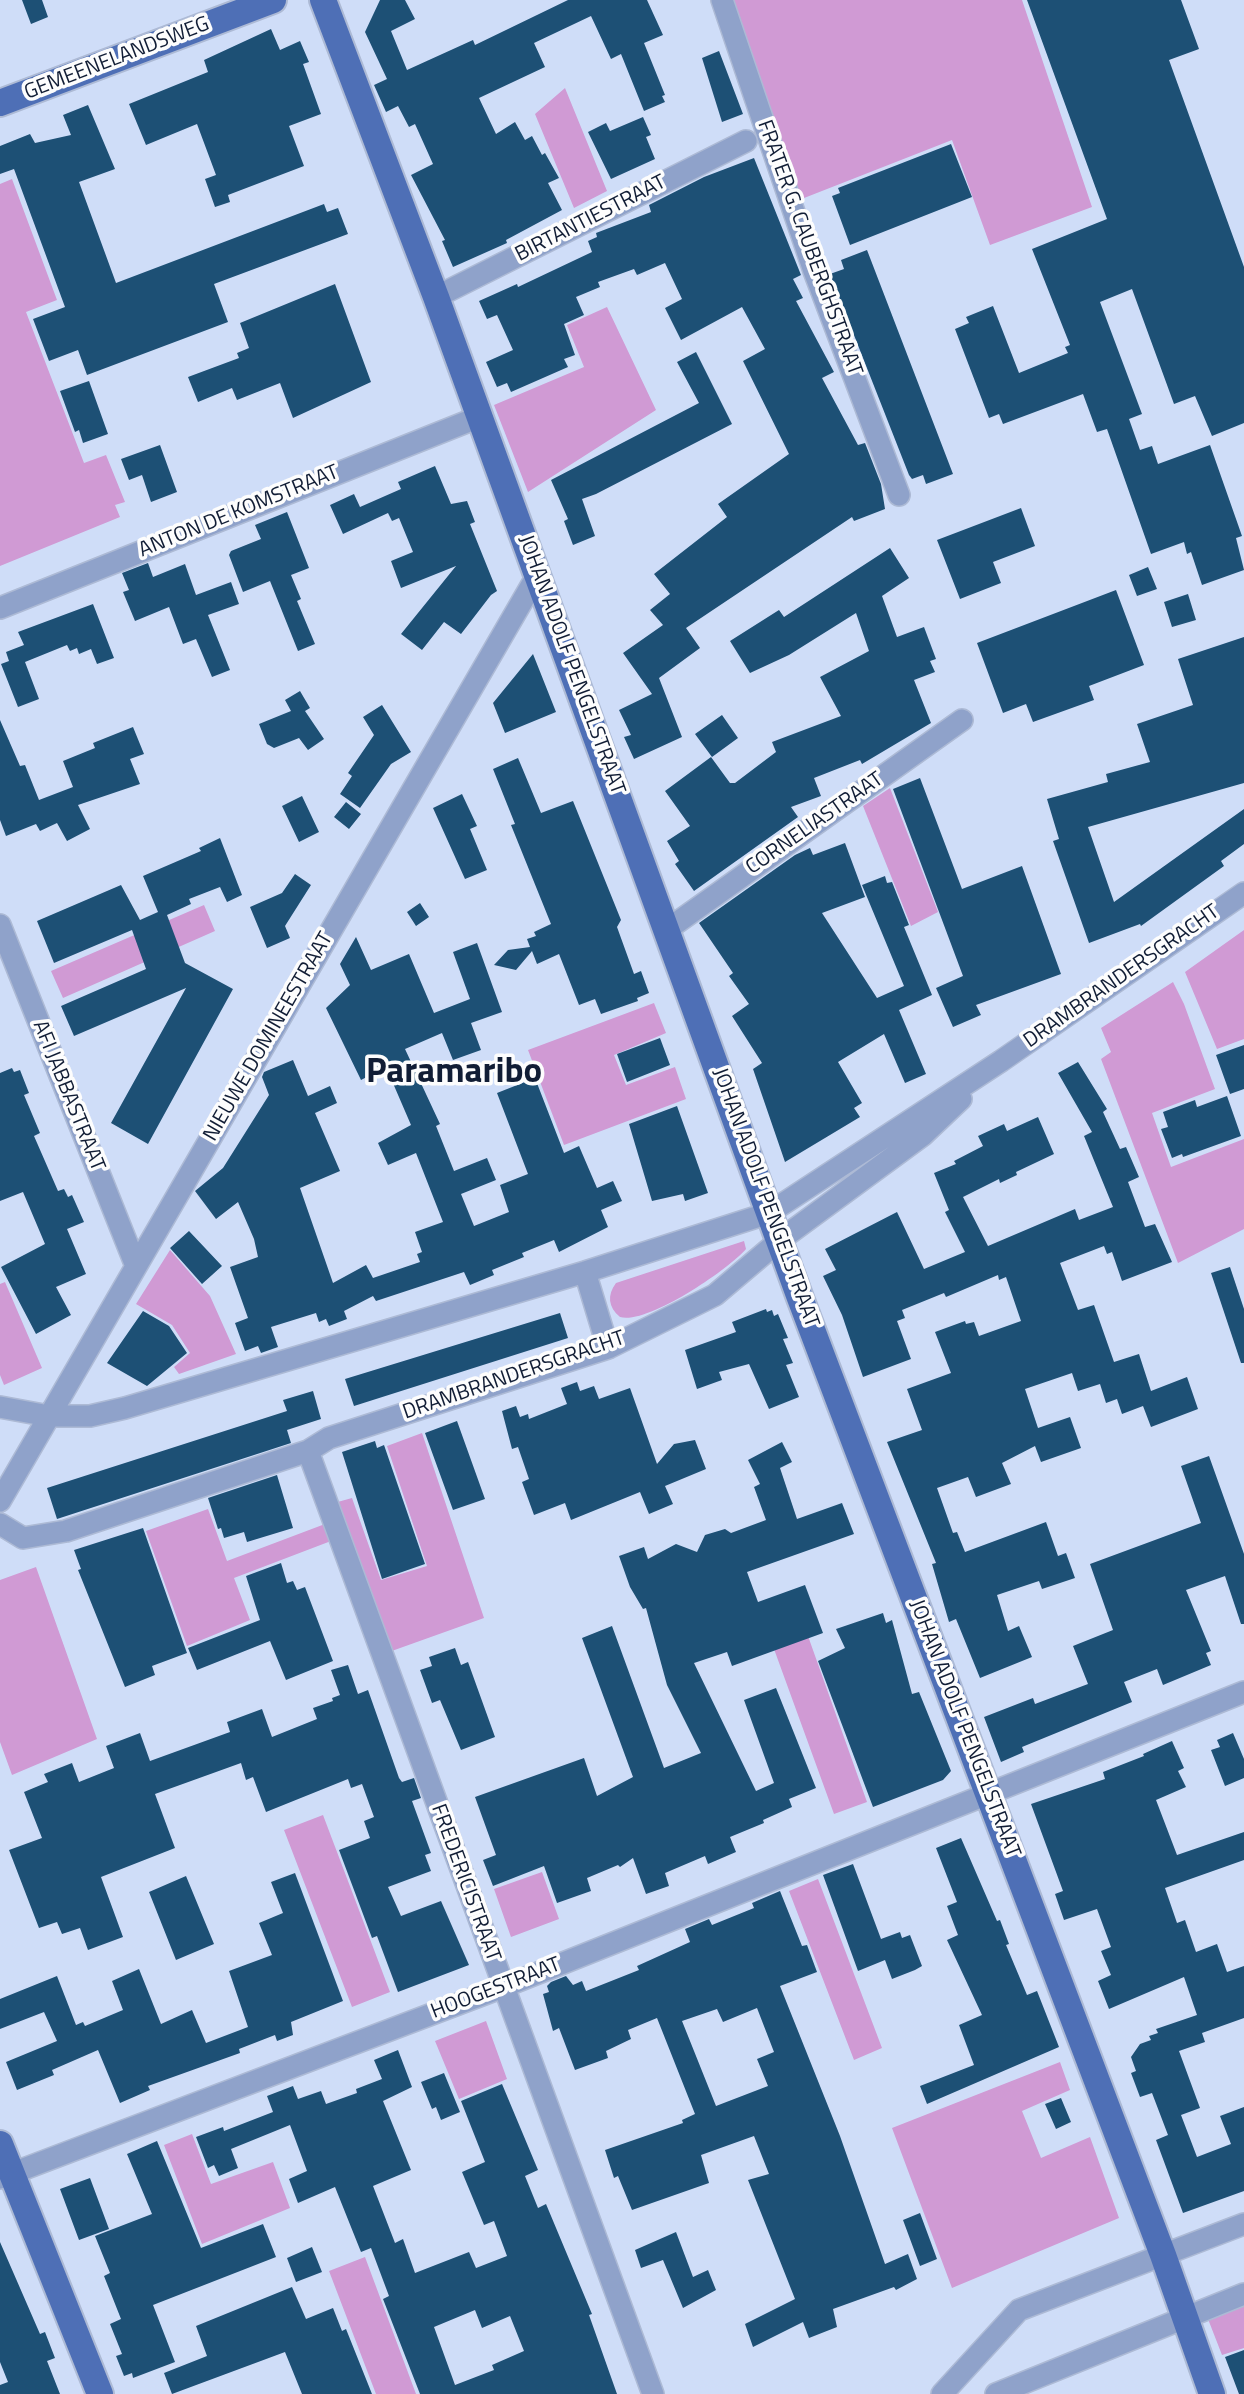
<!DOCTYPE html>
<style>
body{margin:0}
canvas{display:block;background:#cfddf8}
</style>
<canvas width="1244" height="2394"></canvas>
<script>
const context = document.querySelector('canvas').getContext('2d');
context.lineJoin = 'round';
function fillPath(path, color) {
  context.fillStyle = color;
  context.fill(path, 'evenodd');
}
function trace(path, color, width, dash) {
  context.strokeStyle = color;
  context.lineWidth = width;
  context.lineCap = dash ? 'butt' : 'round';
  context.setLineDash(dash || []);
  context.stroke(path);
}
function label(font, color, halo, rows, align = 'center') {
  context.font = font + ' "Titillium Web",sans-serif';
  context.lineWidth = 7;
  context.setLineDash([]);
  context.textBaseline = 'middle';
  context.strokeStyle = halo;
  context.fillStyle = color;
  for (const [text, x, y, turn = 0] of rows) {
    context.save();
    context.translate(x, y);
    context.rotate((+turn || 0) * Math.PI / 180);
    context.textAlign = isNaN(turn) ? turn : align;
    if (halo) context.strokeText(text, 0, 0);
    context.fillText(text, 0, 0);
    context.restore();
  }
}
fillPath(new Path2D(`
 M730 0H1022L1092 207 990 245 952 140 799 200Z
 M565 88 607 191 574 208 535 114Z
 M12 179 57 300 26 312 84 463 106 455 125 502 115 505 120 517 0 566V184Z
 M607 307 656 410 528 492 494 405 584 367 567 325Z
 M890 788 938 912 911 926 863 806Z
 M204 905 215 931 63 998 51 971Z
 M1244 930V1039L1217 1049 1185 972Z
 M1173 982 1184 1004 1215 1089 1152 1113 1171 1167 1244 1139V1229L1178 1263 1101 1059 1111 1052 1101 1028Z
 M654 1003 666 1033 614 1055 626 1085 675 1067 686 1099 564 1145 528 1050Z
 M744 1241 746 1249C728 1270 647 1325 620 1317 608 1307 607 1295 616 1283Z
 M170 1250 210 1296 236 1354 179 1374 174 1367 190 1353 172 1325 136 1304Z
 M5 1282 42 1368 4 1385 0 1375V1284Z
 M422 1433 484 1618 389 1652 334 1503 352 1498 381 1580 427 1566 387 1446Z
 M208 1509 227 1561 325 1524 331 1541 234 1578 250 1620 187 1646 146 1531Z
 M36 1567 97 1739 12 1775 0 1742V1580Z
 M808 1636 867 1802 834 1814 774 1649Z
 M323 1815 390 1992 352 2007 284 1830Z
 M542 1872 559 1919 511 1937 494 1889Z
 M818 1879 882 2048 854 2060 789 1891Z
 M486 2021 507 2079 459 2099 435 2041Z
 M1060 2062 1070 2090 1022 2111 1041 2158 1090 2137 1119 2218 952 2288 892 2128Z
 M192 2134 211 2184 273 2162 290 2208 202 2244 164 2145Z
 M365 2257 416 2394H376L329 2271Z
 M1244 2305V2348L1222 2355 1208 2319Z`), '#d09ad4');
fillPath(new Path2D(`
 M22 0H42L48 17 31 24Z
 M380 0H405L415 19 391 31 407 70 473 40 475 45 568 0H647L663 35 644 43 665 95 662 96 665 102 644 111 621 54 611 59 591 16 534 43 545 67 479 98 496 134 515 122 525 140 532 136 542 155 545 153 559 178 548 183 562 210 506 240 507 243 453 267 442 241 445 240 411 175 433 164 415 124 409 127 398 106 386 112 374 85 387 79 365 32Z
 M1027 0H1181L1199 49 1169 60 1244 267V423L1212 436 1195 396 1174 404 1132 289 1100 302 1142 414 1129 419 1140 450 1152 446 1158 464 1210 445 1242 536 1236 538 1244 570 1202 585 1191 552 1187 554 1184 542 1151 554 1107 429 1097 432 1083 394 1003 424 999 414 989 418 955 329 969 323 966 317 993 306 1019 373 1068 353 1065 347 1070 345 1032 249 1107 219Z
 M271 29 280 50 300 41 309 62 303 64 321 114 289 126 304 166 228 195 230 202 215 207 205 179 216 175 197 124 146 145 129 104 208 72 204 60Z
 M719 51 743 114 722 122 702 58Z
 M88 105 115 169 79 182 116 283 324 204 327 212 338 208 348 234 214 284 228 322 87 375 78 350 49 361 33 319 65 307 14 169 0 174V146L30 134 35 143 71 135 63 115Z
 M643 117 651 135 646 137 655 159 611 179 588 132 606 123 610 131Z
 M951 144 972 197 850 245 832 196 840 193 838 188Z
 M754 158 801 275 793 279 803 298 796 301 834 372 822 378 858 445 865 443 881 484 885 509 854 521 852 517 686 628 700 648 659 678 682 737 634 759 624 737 631 735 619 710 652 694 623 653 663 625 650 610 670 594 654 574 727 517 718 504 789 454 743 361 765 349 742 307 681 340 665 308 682 299 665 263 637 275 634 269 598 282 600 287 576 297 584 315 564 324 575 355 564 359 568 367 511 392 507 383 497 387 486 362 513 350 497 315 487 319 479 301 517 284 518 287 592 252 588 241 597 237 596 233 651 212 649 205 704 177Z
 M867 250 953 474 926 484 923 475 912 479 909 475 830 274 844 269 841 260Z
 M335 284 371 382 293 418 280 383 237 400 232 388 198 402 188 377 239 358 237 353 249 348 240 323Z
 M696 352 732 424 596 494 582 499 595 536 573 545 564 521 568 519 551 480 699 403 677 362Z
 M89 381 108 434 83 443 79 430 75 432 60 391Z
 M160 445 177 492 151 502 142 475 129 480 121 459Z
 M435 466 451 504 467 501 475 522 470 524 497 591 491 595 461 634 444 622 422 650 401 634 456 566 401 588 391 561 413 552 399 518 392 521 388 513 343 534 330 505 354 494 360 507 401 489 398 482Z
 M1021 508 1035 546 993 562 1001 583 960 599 937 540Z
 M287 512 309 568 291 575 301 599 297 601 315 644 298 651 270 581 243 592 229 555 231 551 261 539 255 525Z
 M890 548 909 578 882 596 897 637 924 627 936 659 930 661 935 672 914 680 931 723 862 764 860 760 814 778 821 796 791 807 798 817 694 891 675 864 679 861 667 841 690 826 665 791 711 757 730 783H735L776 752 772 742 841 716 820 677 869 651 856 613 789 655 750 673 730 641 779 610 784 617Z
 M148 563 153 577 185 564 196 595 231 582 239 604 208 615 230 670 212 677 196 639 183 644 169 607 135 621 123 592 129 590 122 573Z
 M1148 567 1157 589 1137 596 1129 575Z
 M1116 590 1144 665 1089 686 1094 700 1033 722 1026 704 1003 713 977 643Z
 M1188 594 1196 620 1172 627 1164 602Z
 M93 604 114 658 97 664 91 649 79 654 77 648 70 651 67 645 25 662 39 699 18 707 1 664 9 661 6 652 24 645 18 632Z
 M1244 637V783L1088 827 1114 902 1244 809V844L1221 861 1224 866 1141 926 1140 924 1089 943 1053 841 1059 839 1047 799 1108 782 1106 774 1150 762 1137 724 1193 705 1178 659Z
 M533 654 556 712 505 733 493 703Z
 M300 691 310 708 305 711 324 739 308 750 299 738 274 748 267 744 259 724 291 711 285 700Z
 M382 705 411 752 391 764 360 808 340 794 352 776 348 773 374 735 363 717Z
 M722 715 738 738 712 757 695 734Z
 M0 720 20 766 25 765 39 800 73 787 63 761 95 748 93 743 133 727 144 754 130 759 140 784 78 805 90 829 67 841 57 823 40 831 36 824 6 836 0 820Z
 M518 758 541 813 573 801 621 920 617 927 634 974 641 971 649 993 637 998 638 1001 601 1014 595 999 579 1005 559 954 537 964 532 951 516 970 494 965 508 950 530 947 527 939 536 936 534 932 551 924 511 825 515 824 493 769Z
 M920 778 962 889 1022 866 1061 974 976 1005 981 1015 953 1027 936 988 963 976 893 789Z
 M462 794 477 826 470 829 487 870 465 879 433 808Z
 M302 796 319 832 299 842 282 806Z
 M346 802 361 814 349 829 334 817Z
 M220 838 242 895 227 902 220 887 189 899 191 904 167 915 185 963 233 989 148 1144 111 1123 186 988 74 1036 61 1006 146 969 132 930 54 963 37 921 121 885 140 920 158 912 143 876 201 851 199 848Z
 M845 843 865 897 822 913 877 998 904 986 862 885 885 876 887 883 892 882 909 925 904 927 932 995 899 1010 926 1074 905 1083 884 1034 838 1062 862 1103 854 1108 860 1117 785 1162 753 1069 762 1063 732 1016 749 1004 729 976 733 973 699 923 795 855 810 848 813 855Z
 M295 874 311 885 285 926 290 938 267 948 250 907 282 893Z
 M420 903 429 917 416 926 407 912Z
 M356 937 371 970 409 954 434 1013 470 999 453 952 477 943 502 1012 471 1023 481 1050 453 1060 442 1033 405 1049 440 1124 436 1126 454 1171 487 1158 496 1180 461 1194 474 1226 509 1212 500 1185 528 1174 497 1093 535 1078 564 1153 579 1146 597 1188 613 1181 622 1201 601 1210 608 1227 559 1252 554 1240 522 1253 524 1257 492 1270 494 1275 470 1285 464 1272 376 1301 373 1296 344 1311 347 1319 329 1326 326 1319 319 1322 316 1313 271 1327 278 1347 261 1353 258 1346 245 1351 235 1323 248 1318 230 1267 258 1257 254 1239 238 1202 216 1219 195 1191 223 1168 269 1095 262 1077 264 1072 293 1060 308 1096 330 1086 337 1103 315 1113 340 1171 300 1188 333 1283 366 1265 373 1278 420 1262 417 1254 422 1252 415 1232 443 1222 416 1153 388 1165 378 1143 411 1125 386 1067 361 1080 326 1008 350 985 340 964Z
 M660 1038 670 1065 627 1082 617 1054Z
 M1244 1045V1089L1230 1094 1216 1055Z
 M1078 1062 1107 1109 1103 1112 1120 1149 1126 1147 1139 1177 1128 1182 1145 1227 1155 1224 1172 1262 1122 1281 1112 1252 1107 1254 1104 1246 1060 1263 1078 1310 1094 1305 1114 1362 1139 1354 1151 1391 1187 1377 1198 1409 1151 1427 1143 1406 1122 1414 1117 1399 1106 1403 1100 1384 1078 1391 1072 1373 1025 1389 1038 1428 1070 1417 1081 1448 1041 1462 1035 1446 1002 1463 1011 1484 976 1497 968 1477 937 1488 953 1533 957 1532 965 1552 1046 1522 1058 1556 1066 1553 1075 1578 1042 1589 1039 1581 997 1595 1008 1631 1019 1626 1032 1657 980 1678 956 1619 949 1622 932 1564 936 1563 887 1442 922 1430 907 1389 951 1373 935 1332 965 1321 966 1324 974 1322 979 1336 1021 1321 1006 1277 999 1280 998 1275 946 1297 944 1293 902 1310 905 1318 897 1321 911 1359 863 1377 842 1315 823 1276 836 1270 825 1249 897 1212 924 1269 965 1252 945 1212 949 1210 934 1173 956 1164 954 1161 983 1146 978 1136 1004 1124 1007 1131 1038 1117 1054 1154 1016 1172 1017 1175 1000 1183 999 1179 963 1197 988 1246 1075 1209 1079 1220 1113 1207 1084 1136 1092 1132 1058 1073Z
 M12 1068 14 1072 20 1070 29 1093 24 1095 40 1133 34 1136 58 1191 64 1189 68 1197 72 1195 84 1222 67 1229 86 1274 56 1287 71 1315 36 1334 1 1267 45 1244 23 1192 0 1201V1073Z
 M1227 1096 1241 1136 1183 1157 1182 1154 1172 1158 1161 1129 1168 1127 1163 1112 1195 1100 1197 1107Z
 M677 1106 708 1193 685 1201 683 1194 652 1201 629 1124Z
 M189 1231 222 1266 202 1284 170 1248Z
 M1230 1267 1244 1309V1363H1241L1211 1273Z
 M766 1309 767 1312 772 1310 774 1316 778 1314 788 1338 783 1339 793 1363 786 1365 799 1397 769 1409 749 1364 719 1372 722 1380 697 1389 685 1350 736 1332 732 1322Z
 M143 1311 169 1326 187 1353 147 1386 107 1363Z
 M560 1313 568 1338 354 1406 345 1379Z
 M577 1382 580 1391 594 1386 599 1399 630 1388 657 1464 674 1444 695 1440 706 1469 665 1486 673 1504 649 1514 640 1492 571 1520 565 1503 534 1515 522 1482 529 1479 518 1447 512 1449 502 1411 516 1406 520 1417 528 1414 529 1419 567 1404 561 1388Z
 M313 1391 321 1419 287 1430 291 1443 57 1519 47 1488 287 1411 283 1400Z
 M457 1421 485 1499 453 1510 425 1433Z
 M375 1441 377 1448 384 1445 425 1564 382 1579 342 1452Z
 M782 1442 792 1462 780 1468 797 1519 842 1503 854 1534 747 1572 758 1602 805 1585 823 1633 732 1666 727 1652 694 1663 756 1791 774 1783 744 1700 776 1688 816 1788 789 1799 792 1807 763 1820 764 1823 730 1837 736 1852 708 1864 705 1856 665 1873 669 1886 646 1894 633 1858 620 1867 618 1865 587 1878 591 1891 557 1903 544 1866 493 1886 483 1860 496 1855 475 1797 584 1758 597 1796 633 1777 582 1638 612 1626 664 1768 701 1753 667 1685 646 1608 643 1609 630 1587 619 1556 644 1547 648 1559 676 1544 697 1552 705 1535 725 1529 731 1533 766 1520 754 1487 760 1484 748 1460Z
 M1209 1456 1244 1554V1624H1241L1225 1576 1186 1590 1211 1651 1206 1653 1211 1665 1163 1685 1157 1669 1124 1682 1132 1702 1022 1747 1024 1752 1001 1762 984 1717 1033 1698 1035 1704 1088 1684 1073 1646 1113 1630 1090 1564 1201 1523 1181 1466Z
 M277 1475 293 1528 247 1542 244 1532 224 1538 221 1528 218 1529 208 1498Z
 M143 1528 187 1653 152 1666 155 1675 125 1687 78 1570 81 1569 74 1550Z
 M281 1563 287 1583 293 1581 297 1590 305 1587 333 1661 286 1680 270 1641 197 1670 188 1648 260 1620 246 1576Z
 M883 1613 886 1623 892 1620 912 1694 919 1692 951 1771 943 1780 873 1807 818 1661 845 1648 836 1629Z
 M455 1648 461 1665 468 1662 495 1737 461 1750 440 1700 432 1703 420 1670 432 1666 429 1657Z
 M348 1665 358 1694 368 1690 399 1778 402 1782 414 1778 421 1798 412 1801 431 1853 425 1855 431 1871 388 1887 401 1916 441 1901 469 1965 398 1992 377 1936 372 1938 339 1850 370 1838 364 1821 374 1817 362 1784 351 1788 348 1779 266 1812 253 1777 246 1780 241 1763 155 1794 175 1848 101 1877 123 1937 88 1950 80 1928 62 1934 57 1922 39 1928 9 1850 42 1838 24 1792 48 1782 44 1774 72 1763 79 1782 114 1768 106 1746 140 1733 150 1761 230 1732 227 1722 262 1709 272 1737 317 1719 313 1708 333 1701 332 1698 340 1695 331 1670Z
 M1233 1733 1244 1759V1778L1225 1786 1211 1750 1220 1747 1217 1740Z
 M1172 1741 1184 1768 1178 1771 1186 1787 1156 1800 1177 1855 1244 1832V1860L1165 1888 1177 1923 1185 1920 1196 1952 1217 1944 1227 1972 1244 1966V2018L1202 2033 1205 2042 1179 2051 1200 2108 1181 2115 1197 2157 1231 2144 1220 2116 1244 2107V2191L1183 2213 1156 2140 1168 2135 1152 2093 1140 2097 1131 2073 1136 2071 1131 2057 1140 2044 1151 2040 1149 2036 1158 2033 1156 2029 1197 2015 1184 1977 1109 2009 1098 1981 1111 1975 1101 1951 1111 1947 1097 1909 1064 1920 1055 1894 1063 1891 1031 1804 1105 1779 1103 1772 1144 1756 1143 1754Z
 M961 1838 997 1921 1000 1920 1009 1944 1006 1945 1027 1995 1037 1991 1059 2047 927 2104 920 2086 974 2065 959 2025 982 2015 947 1940 958 1935 947 1906 957 1902 936 1848Z
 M853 1864 881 1939 900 1932 902 1938 910 1935 922 1966 915 1970 892 1979 885 1960 858 1971 823 1875Z
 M295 1873 343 2001 291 2022 293 2035 277 2041 275 2035 239 2049 240 2053 148 2086 150 2090 120 2103 98 2050 52 2070 54 2075 17 2090 6 2062 57 2041 44 2012 0 2029V1999L57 1976 76 2025 83 2022 85 2026 123 2010 112 1981 139 1969 161 2024 192 2010 206 2043 248 2027 229 1971 272 1955 259 1923 283 1913 271 1882Z
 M186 1876 214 1944 176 1960 149 1892Z
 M780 1891 802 1946 807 1945 817 1972 780 1986 840 2136 885 2264 908 2254 917 2279 896 2290 894 2287 833 2309 837 2327 809 2338 803 2322 753 2347 745 2324 795 2299 748 2180 769 2174 754 2136 701 2155 709 2183 632 2210 618 2176 614 2178 605 2150 683 2123 682 2120 695 2114 657 2018 628 2030 631 2039 606 2051 608 2058 575 2070 559 2028 553 2031 543 1994 549 1992 547 1986 551 1982 566 1976 573 1985 582 1981 586 1991 639 1970 637 1966 690 1942 685 1929 709 1919 712 1925 754 1908 752 1903ZM757 2008 774 2052 757 2059 768 2086 716 2106 682 2021 717 2009 723 2022Z
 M398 2050 412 2087 383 2101 411 2170 373 2186 395 2243 403 2239 415 2273 469 2252 476 2268 507 2256 494 2221 484 2225 462 2172 485 2162 461 2101 502 2084 538 2170 525 2176 538 2208 546 2204 592 2314 589 2315 617 2394H420L383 2299 389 2296 371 2248 361 2252 335 2187 298 2203 289 2179 307 2171 290 2125 231 2149 238 2168 219 2176 214 2165 208 2168 196 2137 223 2127 224 2131 273 2112 267 2096 293 2086 298 2099 321 2091 326 2104 357 2093 356 2089 382 2079 374 2060ZM475 2310 482 2328 510 2316 524 2351 492 2365 494 2370 455 2385 434 2327Z
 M444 2073 460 2112 441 2120 436 2107 432 2109 421 2082Z
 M1061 2098 1071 2122 1056 2129 1045 2104Z
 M157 2141 201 2248 263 2224 276 2257 153 2305 175 2362 133 2378 132 2373 124 2376 116 2356 122 2354 110 2324 121 2319 104 2276 110 2273 95 2236 152 2214 127 2154Z
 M90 2178 109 2229 79 2240 60 2189Z
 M920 2213 937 2259 920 2266 903 2220Z
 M676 2232 693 2277 708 2270 716 2290 683 2308 663 2260 641 2268 635 2250Z
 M0 2242 40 2334 45 2332 55 2358 47 2361 60 2394H0V2385L8 2382 0 2362Z
 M312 2247 322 2272 296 2282 287 2258Z
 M292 2287 306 2319 333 2308 342 2331 346 2329 372 2394H302L285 2352 172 2394 164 2373 207 2356 196 2326Z
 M1244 2350V2394H1239L1225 2357Z`), '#1d5075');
const minor = new Path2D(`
 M722 0 814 271 899 495
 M436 297 746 141
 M0 608 479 417
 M0 925 136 1266
 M668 929 962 720
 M585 1272 608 1348
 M0 1407 49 1416H90L125 1408 585 1272 769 1213 1001 1061 1244 893
 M308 1451 653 2394
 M0 1501 538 574
 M0 1524 23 1538 66 1531 308 1451 329 1438 608 1348 715 1295 780 1240 923 1135 961 1099
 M0 2178 503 1987 1244 1692
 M942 2394 1019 2310 1244 2224
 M996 2394 1244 2294`);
const major = new Path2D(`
 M323 0 436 297 800 1298 1163 2255 1212 2394
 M0 103 273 0
 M0 2144 100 2394`);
trace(minor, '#adbad5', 24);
trace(major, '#adbad5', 30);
trace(minor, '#8fa2ca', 21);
trace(major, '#4e6fb6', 26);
label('21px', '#111d35', '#fdfdfd', [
 ["GEMEENELANDSWEG",117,59,-21],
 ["BIRTANTIESTRAAT",591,219,-27],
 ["FRATER G. CAUBERGHSTRAAT",809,248,70],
 ["ANTON DE KOMSTRAAT",239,512,-22],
 ["JOHAN ADOLF PENGELSTRAAT",571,665,70],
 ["CORNELIASTRAAT",815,824,-35],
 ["DRAMBRANDERSGRACHT",1122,977,-35],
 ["NIEUWE DOMINEESTRAAT",269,1037,-60],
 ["AFI JABBASTRAAT",68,1096,68],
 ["JOHAN ADOLF PENGELSTRAAT",765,1198,70],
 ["DRAMBRANDERSGRACHT",514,1376,-19],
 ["JOHAN ADOLF PENGELSTRAAT",964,1729,69],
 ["FREDERICISTRAAT",465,1883,70],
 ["HOOGESTRAAT",496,1989,-21]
]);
label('bold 35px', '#111d35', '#fdfdfd', [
 ["Paramaribo",454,1073]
]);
</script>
